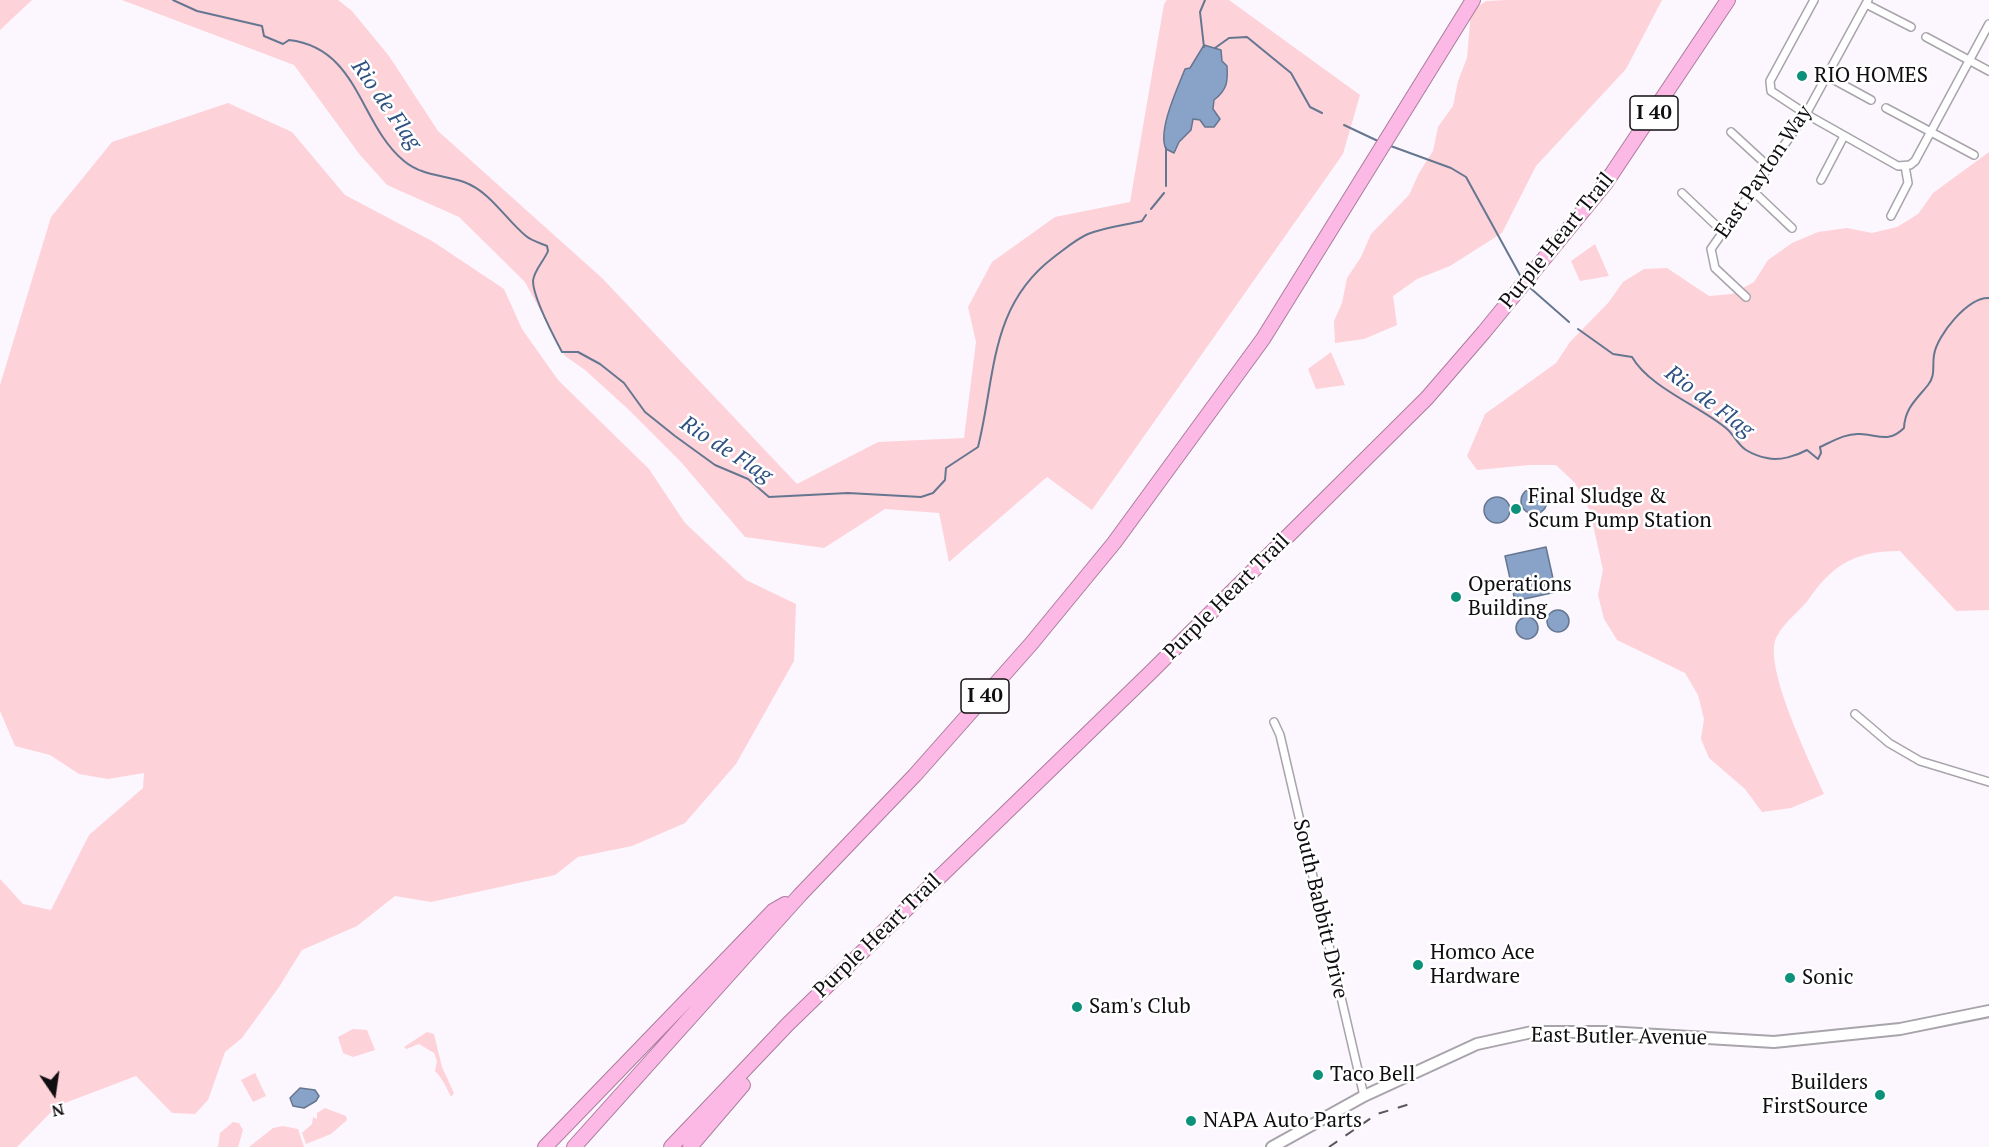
<!DOCTYPE html>
<style>
body{margin:0}
#map{position:relative;width:1989px;height:1147px;overflow:hidden;background:#fcf7fe;font-family:"PT Serif",serif}
canvas{display:block}
.north{position:absolute;left:24px;top:1063px;width:60px;height:60px;-webkit-text-stroke:4px #fff;paint-order:stroke;rotate:167deg;font-size:16px;font-weight:700;line-height:24px;text-align:center;color:#100e11}
.north::after{content:'';display:block;margin:auto;width:21px;height:27px;background:#100e11;clip-path:polygon(50% 0,100% 100%,50% 72%,0 100%)}
</style>
<div id="map">
<canvas width="1989" height="1147"></canvas>
<div class="north">N</div>
</div>
<script>
const context = document.querySelector('canvas').getContext('2d');
context.lineJoin = 'round';
function fillPath(path, color) {
  context.fillStyle = color;
  context.fill(path, 'evenodd');
}
function trace(path, color, width, dash) {
  context.strokeStyle = color;
  context.lineWidth = width;
  context.lineCap = dash ? 'butt' : 'round';
  context.setLineDash(dash || []);
  context.stroke(path);
}
function label(font, color, halo, rows, align = 'center') {
  context.font = font + ' "PT Serif",serif';
  context.lineWidth = 5;
  context.setLineDash([]);
  context.textBaseline = 'middle';
  context.strokeStyle = halo;
  context.fillStyle = color;
  for (const [text, x, y, turn = 0] of rows) {
    context.save();
    context.translate(x, y);
    context.rotate((+turn || 0) * Math.PI / 180);
    context.textAlign = isNaN(turn) ? turn : align;
    if (halo) context.strokeText(text, 0, 0);
    context.fillText(text, 0, 0);
    context.restore();
  }
}
fillPath(new Path2D(`
 M0 0H32L0 30Z
 M122 0H338L352 11 389 56 438 131 602 278 797 484 878 442 964 438 976 342 968 307 992 262 1055 217 1130 202 1164 4 1167 0H1229L1360 95 1343 154 1092 510 1047 477 949 562 939 513 885 509 824 548 745 537 681 462 629 410 585 370 565 356 525 282 459 217 387 185 360 155 294 65Z
 M1507 0H1662L1626 69 1536 166 1502 233 1450 266 1417 279 1393 296 1397 325 1364 339 1335 343 1334 321 1342 303 1347 278 1361 257 1371 234 1409 195 1419 173 1433 151 1438 127 1453 106 1458 81 1467 58 1471 11 1486 1Z
 M228 103 292 132 345 195 432 241 504 289 522 329 558 380 649 469 685 523 746 580 796 604 794 661 736 764 685 823 632 846 578 857 555 875 431 902 395 896 357 926 302 950 279 987 242 1038 225 1052 208 1100 195 1114 172 1113 136 1076 57 1106 17 1147H0V879L23 904 51 910 89 835 143 788 144 773 108 779 79 774 50 755 15 746 0 711V385L51 217 112 142Z
 M1989 152V610L1956 611 1900 551C1859 551 1835 562 1811 596 1801 611 1784 621 1776 638 1763 667 1811 764 1824 794L1791 808 1762 812 1745 789 1709 758 1701 739 1704 719 1698 695 1685 673 1617 640 1604 619 1598 595 1603 570 1590 511 1575 483 1556 465H1529L1477 470 1467 456 1485 414 1556 363 1570 342 1608 303 1623 282 1644 269 1667 268 1709 296 1732 294 1754 282 1768 260 1792 243 1818 232 1847 228 1872 233 1897 227 1918 214 1933 193Z
 M1595 244 1609 276 1580 281 1571 261Z
 M1331 352 1345 385 1316 389 1308 369Z
 M353 1029 367 1030 375 1050 353 1057 343 1053 338 1037Z
 M427 1032 434 1034 442 1067 454 1093 451 1097C447 1088 442 1078 435 1071L437 1061 434 1053 419 1044 406 1049 404 1047Z
 M255 1073 266 1096 253 1102 241 1080Z
 M325 1108 346 1116 347 1120 331 1134 306 1144 302 1133 312 1124 313 1117 317 1119V1113Z
 M233 1122 239 1123 243 1130 238 1147H218L220 1133Z
 M283 1126 298 1129 304 1147H249L273 1128Z`), '#fed2d9');
const water = new Path2D(`
 M1204 45 1221 50 1222 61 1227 66C1228 82 1227 90 1214 100L1213 109 1220 119 1214 127H1205L1200 120 1193 119 1191 130 1179 142 1174 153 1166 149C1157 131 1178 87 1185 69L1190 68Z
 M1521 501a13 13 0 1 1 26 0a13 13 0 1 1-26 0Z
 M1484 510a13 13 0 1 1 26 0a13 13 0 1 1-26 0Z
 M1546 547 1556 592 1515 601 1505 556Z
 M1547 621a11 11 0 1 1 22 0a11 11 0 1 1-22 0Z
 M1516 628a11 11 0 1 1 22 0a11 11 0 1 1-22 0Z
 M300 1088 315 1090 319 1096 316 1101 304 1108 293 1106 290 1098Z`);
fillPath(water, '#89a2c7');
trace(water, '#657690', 1.5);
trace(new Path2D(`
 M173 0 197 11 262 26 264 36 283 44 289 40C359 48 359 124 404 161 422 176 444 175 464 182 491 192 505 219 526 236 532 241 540 243 547 246L548 251C544 261 534 270 533 281 533 297 554 337 562 352H578L600 364 624 383 645 412 675 436 715 465 748 479 769 497 848 493 921 497 933 493 945 480 946 468 978 447C996 375 989 306 1054 257 1065 249 1076 239 1088 234 1105 227 1125 225 1142 221L1146 215
 M1204 47 1200 12 1205 0
 M1215 48 1229 38 1247 37 1291 73 1310 107 1322 113
 M1344 125 1380 142
 M1388 145 1451 168 1466 177 1521 277
 M1166 186V148
 M1151 209 1164 193
 M1528 286 1569 322
 M1578 329 1613 354 1632 357C1650 388 1700 406 1727 429 1734 435 1738 445 1746 450 1751 453 1761 457 1767 458 1780 461 1796 456 1807 450L1818 459 1821 453 1820 447C1833 441 1846 433 1860 434 1879 435 1889 443 1904 428 1905 408 1916 400 1928 385 1936 375 1932 366 1934 355 1937 335 1968 297 1989 298`), '#657690', 2);
const street = new Path2D(`
 M1814 0 1770 81 1771 91 1806 114 1898 166 1910 165 1915 161 1989 24
 M1866 4 1911 27
 M1926 37 1989 71
 M1827 76 1871 100
 M1886 108 1974 155
 M1731 132 1769 167
 M1821 180 1844 136
 M1752 190 1792 228
 M1682 193 1723 232
 M1891 216 1908 183 1905 166
 M1746 297 1715 268 1711 249 1806 114 1868 0
 M1855 714 1889 743 1920 761 1989 782
 M1274 722 1280 735 1364 1096`);
const secondary = new Path2D(`
 M1272 1147 1364 1096 1477 1044 1532 1032H1607L1774 1042 1900 1029 1989 1011`);
const highway = new Path2D(`
 M545 1147 773 911 785 904
 M574 1147 800 895 915 775 1031 644 1114 543 1263 339 1473 0
 M671 1147 788 1024 1150 673 1427 398 1484 332 1605 184 1728 0
 M690 1147 743 1085`);
trace(street, '#a8a4ab', 10);
trace(secondary, '#a8a4ab', 14);
trace(highway, '#aa7d9b', 16);
trace(street, '#fff', 7);
trace(secondary, '#fff', 10);
trace(highway, '#fdb9e6', 14);
trace(new Path2D(`
 M1329 1147 1377 1114 1410 1104`), '#5a575b', 2, [10, 10]);
for (const [x, y, r, color] of [
 [1802,76,6,"#0d917a"],
 [1516,509,6,"#0d917a"],
 [1456,597,6,"#0d917a"],
 [1418,965,6,"#0d917a"],
 [1790,978,6,"#0d917a"],
 [1077,1007,6,"#0d917a"],
 [1318,1075,6,"#0d917a"],
 [1880,1095,6,"#0d917a"],
 [1191,1121,6,"#0d917a"]
]) {
  const dot = new Path2D();
  dot.arc(x, y, r, 0, 2 * Math.PI);
  context.fillStyle = color;
  context.fill(dot);
  trace(dot, '#fff', 2);
}
for (const [x, y, w] of [
 [1654,113,48],
 [985,696,48]
]) {
  const box = new Path2D();
  box.roundRect(x - w / 2, y - 17, w, 34, 4.5);
  context.fillStyle = '#fff';
  context.fill(box);
  trace(box, '#100e11', 1.5);
}
label('bold 20px', '#100e11', null, [
 ["I 40",1654,113],
 ["I 40",985,696]
]);
label('21px', '#100e11', '#fff', [
 ["RIO HOMES",1814,76],
 ["Final Sludge &",1528,497],
 ["Scum Pump Station",1528,521],
 ["Operations",1468,585],
 ["Building",1468,609],
 ["Homco Ace",1430,953],
 ["Hardware",1430,977],
 ["Sonic",1802,978],
 ["Sam's Club",1089,1007],
 ["Taco Bell",1330,1075],
 ["Builders",1868,1083,"right"],
 ["FirstSource",1868,1107,"right"],
 ["NAPA Auto Parts",1203,1121]
], 'left');
label('21px', '#100e11', '#fff', [
 ["East Payton Way",1764,172,-56],
 ["Purple Heart Trail",1557,241,-51],
 ["Purple Heart Trail",1227,597,-45],
 ["South Babbitt Drive",1320,909,77],
 ["Purple Heart Trail",878,936,-44],
 ["East Butler Avenue",1619,1037,1]
]);
label('italic 22px', '#2f5182', '#fff', [
 ["Rio de Flag",386,105,55],
 ["Rio de Flag",1709,402,37],
 ["Rio de Flag",726,450,33]
]);
</script>
